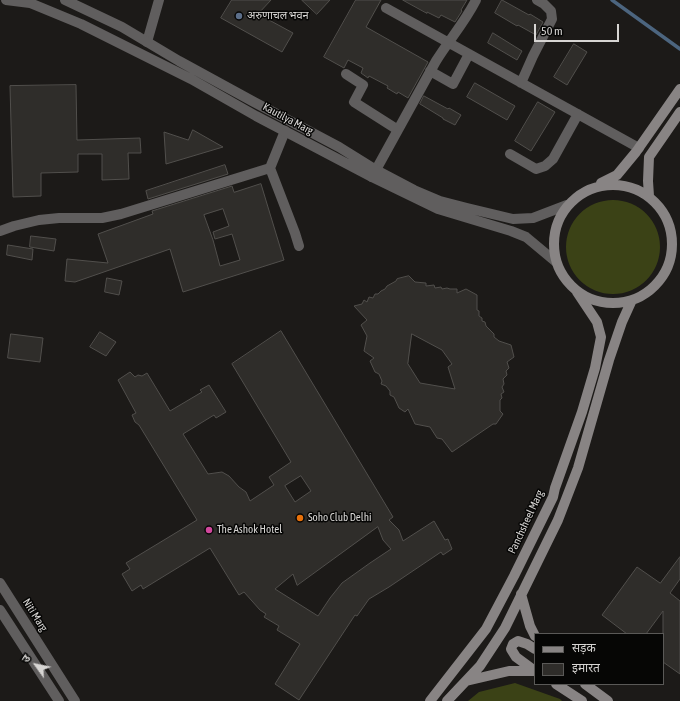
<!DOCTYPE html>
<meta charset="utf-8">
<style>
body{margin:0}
#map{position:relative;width:680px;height:701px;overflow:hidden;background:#1c1a18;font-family:"Asap Condensed","Noto Sans Devanagari",sans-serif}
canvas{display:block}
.legend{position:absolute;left:534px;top:633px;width:130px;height:52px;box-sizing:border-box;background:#060605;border:1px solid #5a5957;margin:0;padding:5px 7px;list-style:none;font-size:12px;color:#d7d5d3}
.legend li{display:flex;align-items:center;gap:8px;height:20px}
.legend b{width:20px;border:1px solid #5a5957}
.north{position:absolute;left:16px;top:645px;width:40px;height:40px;-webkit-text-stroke:3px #060605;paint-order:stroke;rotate:303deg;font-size:11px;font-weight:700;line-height:16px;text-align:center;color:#d7d5d3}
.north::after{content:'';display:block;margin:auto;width:14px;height:18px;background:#d7d5d3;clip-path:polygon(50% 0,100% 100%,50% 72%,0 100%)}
.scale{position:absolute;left:534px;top:24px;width:85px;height:18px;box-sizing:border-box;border:2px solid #d7d5d3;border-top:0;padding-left:5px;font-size:12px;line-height:14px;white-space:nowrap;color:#d7d5d3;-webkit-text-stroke:3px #060605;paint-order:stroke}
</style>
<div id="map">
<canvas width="680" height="701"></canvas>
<ul class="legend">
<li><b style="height:5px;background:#888484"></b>सड़क</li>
<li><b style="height:11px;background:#2f2d2a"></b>इमारत</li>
</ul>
<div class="north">उ</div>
<div class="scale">50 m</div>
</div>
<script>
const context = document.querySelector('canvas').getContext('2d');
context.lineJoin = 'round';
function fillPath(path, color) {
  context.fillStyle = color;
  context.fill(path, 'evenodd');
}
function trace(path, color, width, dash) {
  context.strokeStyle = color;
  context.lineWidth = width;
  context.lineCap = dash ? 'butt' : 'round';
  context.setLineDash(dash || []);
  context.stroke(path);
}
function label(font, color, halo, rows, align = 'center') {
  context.font = font + ' "Asap Condensed","Noto Sans Devanagari",sans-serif';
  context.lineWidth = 3;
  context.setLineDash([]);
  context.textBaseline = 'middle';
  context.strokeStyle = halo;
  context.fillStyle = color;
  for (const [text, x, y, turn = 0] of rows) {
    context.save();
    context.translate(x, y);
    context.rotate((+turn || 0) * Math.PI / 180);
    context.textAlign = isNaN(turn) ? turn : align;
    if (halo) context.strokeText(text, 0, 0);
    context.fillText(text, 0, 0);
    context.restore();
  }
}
fillPath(new Path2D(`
 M566 247a47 47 0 1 1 94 0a47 47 0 1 1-94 0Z
 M515 683 560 699 562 701H468L479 692Z`), '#3b4216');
trace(new Path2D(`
 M612 0 680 49`), '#4c657f', 3.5);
const building = new Path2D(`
 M232 0H271L258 14 293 33 282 52 221 18Z
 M302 0H330L317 14Z
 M356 0H381L366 27 428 62 408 98 398 92 397 94 387 88 388 86 369 76 368 78 361 73 363 68 348 60 344 68 324 57Z
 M403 0H467L461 10 462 11 455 22 441 15 439 18 427 12V13Z
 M502 0 529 15 530 14 543 22 536 35 518 25 517 26 495 13Z
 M493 33 522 51 517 60 488 43Z
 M574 44 587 52 567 85 554 77Z
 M475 83 515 106 507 120 467 97Z
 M76 85 77 140 140 138 141 153H128L129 179 102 180V154H78V172L41 173V196L13 197 10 86Z
 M424 96 448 109 449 108 461 115 455 125 443 119V118L420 104Z
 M538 102 555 112 531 151 515 141Z
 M193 130 223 147 166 164 164 132 188 140Z
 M225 165 228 174 148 199 146 191Z
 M261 184 284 260 183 292 170 249 75 282 65 281 67 259 108 263 98 234 153 214 152 211 232 186 234 192ZM223 209 229 226 213 232 215 239 232 234 240 260 220 266 213 240 204 215Z
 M31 236 56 239 54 251 30 247Z
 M8 245 33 249 32 260 7 255Z
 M409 276 415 282 426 283V286L434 285 435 288 441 287 442 289 447 288 450 289H457V293L466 289 477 295V310L479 311V316L482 318V321L485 322 486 326 494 334V337L499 341 511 345 514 357 507 362 509 368 506 371 507 375 503 379 504 384 502 387 504 392 501 394 502 398 500 400V411L503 414 496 424H493L452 452 442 439 437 438 430 427 415 424 408 409 405 412 399 408 394 397 390 395V391L386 386 381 384 382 381 379 374 375 372 370 361 374 358 364 351 367 336 361 325 367 320 354 306 362 304 364 300 367 302 369 297 373 298 375 294H378L381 291 385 289 387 286 396 281 397 279ZM412 334 442 350 452 364 448 367 455 389 420 383 408 364Z
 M107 278 122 281 119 295 105 292Z
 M281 331 393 517 389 520 399 530 403 541 434 521 445 540 448 539 452 549 443 555 441 552 389 587 369 599 357 616 355 615 299 700 275 684 300 644 277 630 279 626 264 617 266 614 260 610 244 592 239 595 210 548 143 589 141 585 132 591 122 574 130 569 126 563 197 520 139 425 135 422 132 415 136 413 118 380 130 372 135 377 138 375 142 376 147 373 170 411 202 392 200 390 209 385 226 412 216 418 214 415 183 434 208 474 222 472 229 476 239 487 246 492 250 501 274 485 269 477 291 462 232 364ZM301 476 311 491 295 502 285 486ZM378 527 383 540 391 549 370 563 342 583 330 598 318 616 275 589 293 574 297 585Z
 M100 332 116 342 106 356 90 347Z
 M11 334 43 338 40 362 8 358Z
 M680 557V579L670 593 680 601V674L663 662V611L646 634H627L602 615 637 567 660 583Z`);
fillPath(building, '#2f2d2a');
trace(building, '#514f4c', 1);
trace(new Path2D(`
 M386 8 639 148
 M147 42 159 0
 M430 71 453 84 469 54
 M346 74 363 85 354 102 398 130
 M521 83 533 56 552 19 551 11 544 4 537 0
 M510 154 536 169 545 166 553 159 578 114
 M270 168 295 233 299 246
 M372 177 436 61C449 40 465 22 476 0
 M0 231 14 226 39 220 59 218H102L121 214 270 168 285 131`), '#605e5e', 10);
trace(new Path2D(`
 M6 0 30 3 81 24 191 79 256 116 372 177 438 209 511 231 526 237 556 262
 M65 0 122 27 179 61 254 102 339 147 376 170 414 190 440 201 467 208 513 219 533 218 567 205
 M0 583 75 701
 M0 610 59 701`), '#605e5e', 10);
trace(new Path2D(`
 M601 183 617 175 636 152 680 89
 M554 244a59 59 0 1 1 118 0a59 59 0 1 1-118 0Z
 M649 196 648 181 649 157 680 112
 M521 594 530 626 535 636
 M535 649 527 644 518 641 513 644 511 649 516 657 535 671
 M466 681 509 671H535
 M556 684 582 701
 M585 684 608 701
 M430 701 486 629 514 576 553 497 555 488 582 412 595 368 601 337 597 322 577 292
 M447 701 480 666 505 628 558 520 578 468 609 360 622 322 632 300`), '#888484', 10);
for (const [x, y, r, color] of [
 [239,16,4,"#5c6f8a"],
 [300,518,4,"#e8710a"],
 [209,530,4,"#d1479c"]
]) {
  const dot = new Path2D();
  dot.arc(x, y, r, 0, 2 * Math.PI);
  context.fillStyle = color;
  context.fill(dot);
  trace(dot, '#060605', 1.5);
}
label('11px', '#d7d5d3', '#060605', [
 ["अरुणाचल भवन",247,16],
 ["Soho Club Delhi",308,518],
 ["The Ashok Hotel",217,530]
], 'left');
label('11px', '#d7d5d3', '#060605', [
 ["Kautilya Marg",288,119,28],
 ["Panchsheel Marg",526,522,-65],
 ["Niti Marg",35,615,58]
]);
</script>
